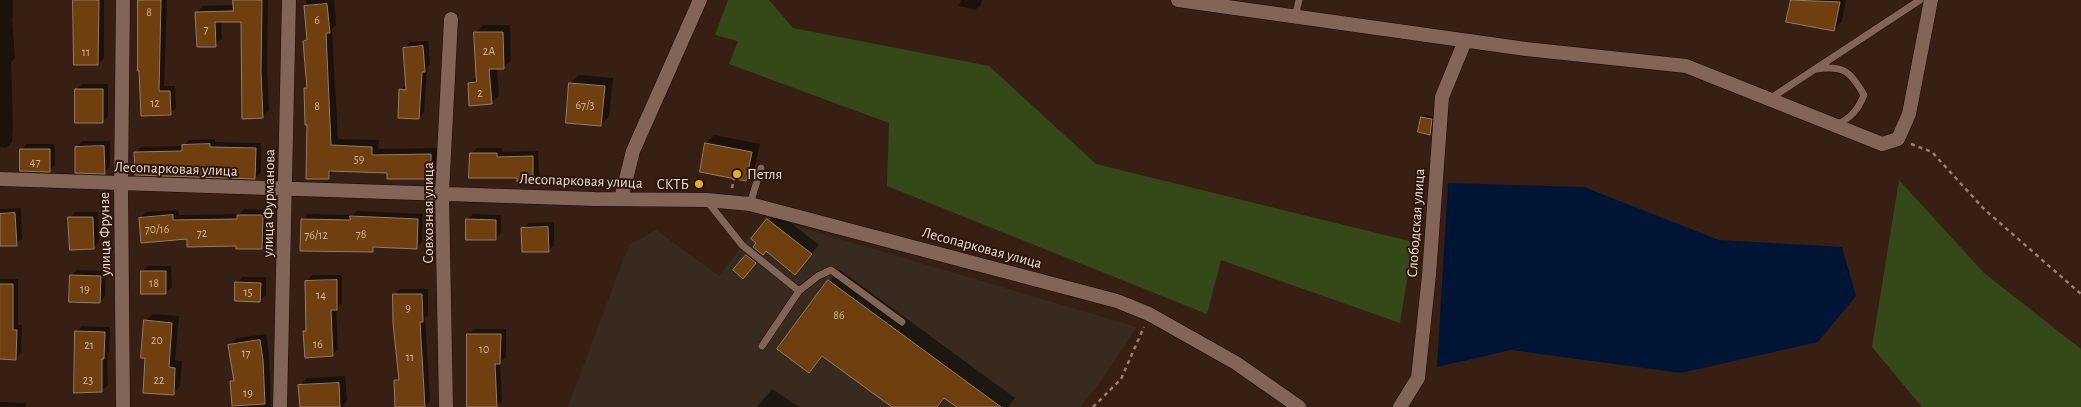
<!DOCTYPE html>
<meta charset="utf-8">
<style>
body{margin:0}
canvas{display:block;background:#371f14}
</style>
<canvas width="2081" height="407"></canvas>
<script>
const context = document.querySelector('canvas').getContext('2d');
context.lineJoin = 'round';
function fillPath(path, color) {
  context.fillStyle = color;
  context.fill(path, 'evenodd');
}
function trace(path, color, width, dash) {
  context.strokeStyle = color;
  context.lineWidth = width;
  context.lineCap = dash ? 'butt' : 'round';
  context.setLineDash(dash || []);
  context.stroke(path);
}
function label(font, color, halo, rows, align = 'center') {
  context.font = font + ' "Alegreya Sans",sans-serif';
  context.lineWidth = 4;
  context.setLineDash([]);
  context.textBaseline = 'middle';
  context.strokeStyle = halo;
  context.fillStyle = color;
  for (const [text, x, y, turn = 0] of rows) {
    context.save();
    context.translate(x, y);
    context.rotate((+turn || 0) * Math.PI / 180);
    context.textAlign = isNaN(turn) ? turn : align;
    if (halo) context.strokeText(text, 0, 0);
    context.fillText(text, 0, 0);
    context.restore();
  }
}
fillPath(new Path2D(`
 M765 217 1136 327 1102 380 1080 407H568L629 245 656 230 719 276Z`), '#392a1f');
fillPath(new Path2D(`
 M728 0H769L793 28 989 66 1096 164 1413 242 1400 323 1221 260 1207 314 887 186 889 123 729 64 738 41 715 35Z
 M1899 180 1984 273 2081 349V407H1922L1872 347Z`), '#354818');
fillPath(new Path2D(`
 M1448 183 1584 187 1719 240 1842 247 1856 296 1818 342 1681 373 1511 350 1437 367Z`), '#001535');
fillPath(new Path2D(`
 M0 0H13V17L12 18 15 58 11 62 13 125 12 142 6 148 0 147Z
 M75 0H104V58L98 64Z
 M140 0H167L164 86H175L176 108 170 113 142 114Z
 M234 0H268L267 65 269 110 263 117 243 21H221L222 39 215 45 196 13 203 6 234 5Z
 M306 0H334L336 25 332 29 338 139 379 140 378 149 437 148 438 171 431 178 388 172 335 170 328 178 308 123 305 88 308 85 305 41 308 38Z
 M961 0H982L981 5 975 10 959 6Z
 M1792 0H1846L1842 21 1834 30 1788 21Z
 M483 25H510L511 60 504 67 497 68 499 95 491 103 469 83 477 75 476 33Z
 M428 41 430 65 427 67 424 112 419 118 401 90 406 84 405 48 410 42Z
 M579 75 613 78 609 116 601 125 570 84Z
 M82 84H108V116L103 122 76 90Z
 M1425 115 1434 117 1433 131 1430 134 1419 131 1422 117Z
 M714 135 760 144 754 171 746 180 706 143Z
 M215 139V142L261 143V172L255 178 135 153 141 147 183 146 189 140Z
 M82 141H110V167L104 172 76 147Z
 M27 144H55V165L49 171 21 150Z
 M477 148H502V152L538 151 539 175 533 180 518 177 471 154Z
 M21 208 22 239 16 244 0 245V209Z
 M244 209 268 210 267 242 262 248 188 237 140 218 146 212 178 210 179 215 240 214Z
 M357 211 423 214 422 242 416 248 377 246 372 251 302 219 308 214 353 215Z
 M776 211 819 245 795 273 753 239Z
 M75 212H98L99 242 93 248 70 218Z
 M473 214 501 215V233L495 239 467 220Z
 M554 222V245L549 251 523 229 528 223Z
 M752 250 761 257 748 272 747 256Z
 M148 266H171L172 287 166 293 142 271Z
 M77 270 106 271 105 296 99 302 71 275Z
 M840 270 1015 398 1008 407H959L946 398 939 407H894L824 355 809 372 779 349 829 281Z
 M312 275H342V303L336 309 338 349 332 355 305 332 307 329V281Z
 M242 277H266V295L260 300 237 283Z
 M0 279H18V325H22L21 353 16 358H0Z
 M400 289H428V315L425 318 430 401 425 407H397L396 381 400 377 394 295Z
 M153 314 179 316 175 360 182 361 180 386 173 394 146 357 145 321Z
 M82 326 110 327 109 352 107 354 108 385 102 391 76 331Z
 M474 329H506V357L500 362 502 401 496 407H468V334Z
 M266 334 269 353 271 407H233L232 382 235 378 230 345 237 338Z
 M345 376 347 400 343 407H301L300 386 307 378Z
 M772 389 799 407H757Z
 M0 402 26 403V407H0Z`), '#0007');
const building = new Path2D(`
 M73 0H99L98 65H74Z
 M138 0H161L159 91H170L171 115 141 116 139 71H138Z
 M233 0H262L261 72 263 118 242 119 241 22H215L216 47H197L195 12 233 11Z
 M1791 0 1840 2 1834 31 1786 22Z
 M327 4 330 33H326L331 145 372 147V155L431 154V179H387V173L329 171V179H306L307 125H305L304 88H307L303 41 307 40 304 6Z
 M474 32H503L504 69H489L492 104 469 106 468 83 476 82Z
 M423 46 425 72H422L419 119 398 118 399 89 406 90 403 48Z
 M569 83 605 86 601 126 566 123Z
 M75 89H103V123H75Z
 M1421 117 1432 119 1430 135 1418 132Z
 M705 143 752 152 746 181 700 172Z
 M210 144V147L256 148 255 179 135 175 134 152 182 151V145Z
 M104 146 105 174 75 173V147Z
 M20 149H50V172L20 171Z
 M470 153H497V157L533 156V182H517V178H469Z
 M15 213 17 246H0V214Z
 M173 215V220L237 219V215H263L262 249H236V246L187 247V239L141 243 139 218Z
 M350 216 418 219 417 249 373 247V252L300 251 301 219 350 220Z
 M68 217H93L94 249 70 250Z
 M466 219 496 220V240H466Z
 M767 219 812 254 795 275 766 251 763 255 753 247 756 243 751 239Z
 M548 227 549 252H522L521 228Z
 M746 255 756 263 743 279 733 270Z
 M141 271H166V294H141Z
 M70 275 101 276 100 303 69 302Z
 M337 280V310H331L333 356 305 358 303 331H306L305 281Z
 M828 280 1001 407H957L944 398 937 407H892L822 356 809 373 777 349Z
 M235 282 261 283 260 302 235 301Z
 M0 284H13V330H17L16 360 0 359Z
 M393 294H422L423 322H420L425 407H395L394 380H399L393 323Z
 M144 320 172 323 169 367 175 368 174 395 143 393 145 358H141Z
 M75 331 105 332 104 359H102V392L74 393Z
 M467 334H501L500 364H495L497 407H467Z
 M260 340 263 360 265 404 232 406 230 381H234L228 345Z
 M339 383 340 407H300L298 385Z`);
fillPath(building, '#6f3f0f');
trace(building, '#947c68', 1);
const service = new Path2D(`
 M1295 17 1299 0
 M1817 69C1844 65 1851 72 1864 95 1858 110 1851 118 1836 125
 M1771 98 1920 0
 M707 201 742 245 799 291 762 346
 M750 204 761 168
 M799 291 818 276 831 270 902 322`);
const minor = new Path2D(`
 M1178 0 1526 49 1686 66 1882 144 1898 139 1909 114 1931 0
 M0 179 595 199 707 200 750 204 1117 301 1149 314 1236 363 1299 407
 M621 199 633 151 700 0
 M123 407 121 184 123 0
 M280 407 289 0
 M446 407 442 193 451 19
 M1400 407 1418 378 1429 275 1442 97 1465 41`);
trace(service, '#1d0801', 8);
trace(minor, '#1d0801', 15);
trace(new Path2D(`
 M1911 144 1932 152 1984 209 2081 294
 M732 188 734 178
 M1093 407 1121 379 1144 327`), '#937f75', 2.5, [4, 4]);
trace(service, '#826558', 7);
trace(minor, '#826558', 14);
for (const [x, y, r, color] of [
 [737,174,5,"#deb133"],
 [699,184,5,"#deb133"]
]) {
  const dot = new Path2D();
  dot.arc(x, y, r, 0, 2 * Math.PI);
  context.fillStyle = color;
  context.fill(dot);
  trace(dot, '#2d160b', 2);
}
label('12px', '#ceb6a4', null, [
 ["8",149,12],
 ["6",317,20],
 ["7",206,29],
 ["2А",489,51],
 ["11",86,52],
 ["2",480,93],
 ["12",155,103],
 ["67/3",585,105],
 ["8",317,106],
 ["59",359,159],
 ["47",35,162],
 ["70/16",157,229],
 ["72",202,233],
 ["78",361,234],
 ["76/12",316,235],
 ["18",154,283],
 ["19",85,289],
 ["15",248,292],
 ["14",321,295],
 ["9",408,308],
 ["86",839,315],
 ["20",157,340],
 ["16",318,344],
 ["21",89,345],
 ["10",484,349],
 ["17",246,353],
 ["11",410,357],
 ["23",88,380],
 ["22",159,380],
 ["19",248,393]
]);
label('15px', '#eeded6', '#2d160b', [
 ["Лесопарковая улица",176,169,2],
 ["Лесопарковая улица",581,181,2],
 ["улица Фурманова",269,203,-89],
 ["Совхозная улица",428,213,-90],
 ["Слободская улица",1416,223,-86],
 ["улица Фрунзе",105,234,-91],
 ["Лесопарковая улица",982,248,15]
]);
label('15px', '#eeded6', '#2d160b', [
 ["Петля",747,174],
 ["СКТБ",689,184,"right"]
], 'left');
</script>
